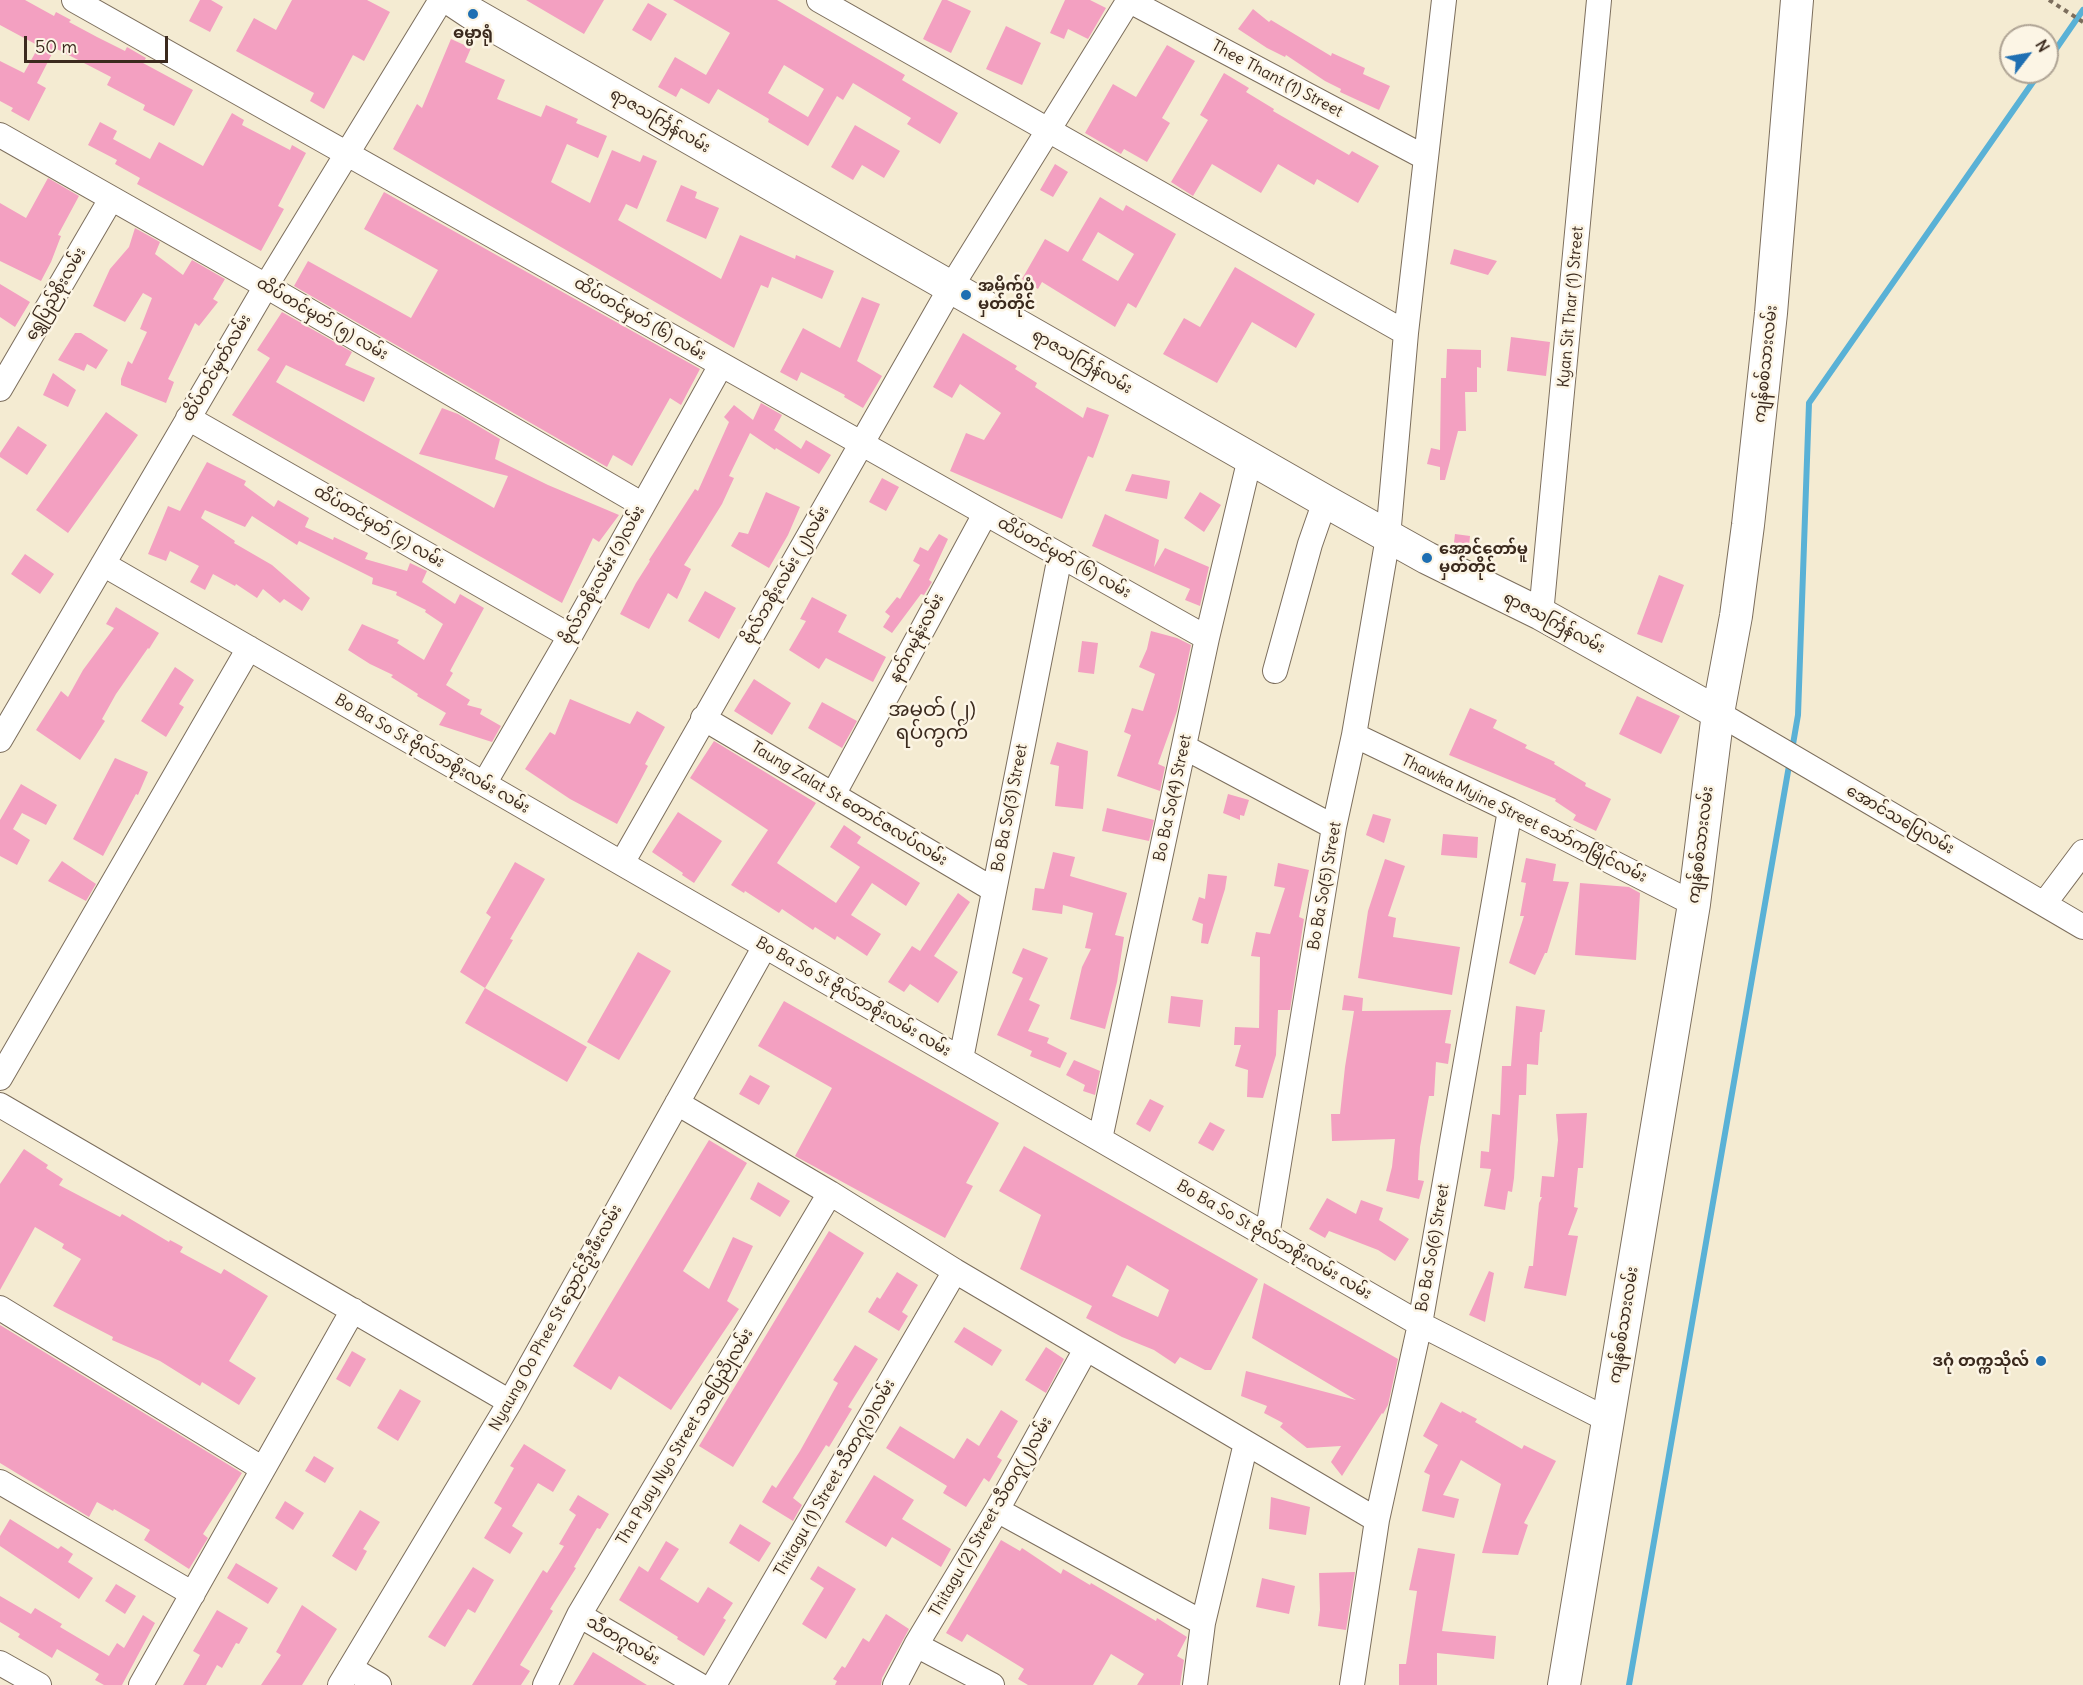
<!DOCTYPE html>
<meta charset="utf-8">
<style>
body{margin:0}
#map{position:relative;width:2083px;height:1685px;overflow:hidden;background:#f4ebd2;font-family:Delius,sans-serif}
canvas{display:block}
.north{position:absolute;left:1999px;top:24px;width:60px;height:60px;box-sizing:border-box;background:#fcf5e5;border:2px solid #afa495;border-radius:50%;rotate:59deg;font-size:16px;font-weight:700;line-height:24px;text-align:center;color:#3b2a1e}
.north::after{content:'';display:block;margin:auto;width:21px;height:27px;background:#1f6fb2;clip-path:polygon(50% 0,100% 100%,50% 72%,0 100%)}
.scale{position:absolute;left:24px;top:36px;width:144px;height:27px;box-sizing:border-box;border:3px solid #3b2a1e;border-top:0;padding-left:8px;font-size:18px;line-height:21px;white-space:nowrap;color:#3b2a1e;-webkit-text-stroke:4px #fcf5e5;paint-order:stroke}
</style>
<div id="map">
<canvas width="2083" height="1685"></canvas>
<div class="north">N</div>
<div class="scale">50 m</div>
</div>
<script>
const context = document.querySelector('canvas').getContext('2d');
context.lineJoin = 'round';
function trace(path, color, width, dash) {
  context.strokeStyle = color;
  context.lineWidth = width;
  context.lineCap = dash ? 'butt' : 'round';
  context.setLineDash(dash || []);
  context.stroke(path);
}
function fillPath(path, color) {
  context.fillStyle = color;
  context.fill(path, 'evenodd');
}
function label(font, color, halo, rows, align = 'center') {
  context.font = font + ' Delius,"Noto Sans Myanmar",sans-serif';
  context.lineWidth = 5;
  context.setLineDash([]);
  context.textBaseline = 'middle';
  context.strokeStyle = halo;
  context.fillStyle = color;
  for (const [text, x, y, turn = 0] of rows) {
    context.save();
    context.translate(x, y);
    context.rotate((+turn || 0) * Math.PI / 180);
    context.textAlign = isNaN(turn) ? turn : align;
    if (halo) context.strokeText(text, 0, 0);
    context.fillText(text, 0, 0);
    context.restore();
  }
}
trace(new Path2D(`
 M2047 62 2083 10
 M1792 750 1798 715 1809 403 2040 72
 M1629 1685 1790 760`), '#59b1d6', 6);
fillPath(new Path2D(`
 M0 0H25L54 16 56 12 71 20 69 22 97 37 125 51 127 47 146 58 143 63 193 90 174 126 143 110 145 105 107 85 111 77 55 48 37 83 46 88 29 121 11 111 13 108 0 101V61L24 73 39 46 0 25Z
 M200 0H211L223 7 210 32 189 21Z
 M292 0H367L390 12 364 61 353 55 324 109 310 101 314 93 236 51 254 18 276 30Z
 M526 0H604L584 34Z
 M673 0H777L905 75 902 80 958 113 940 144 907 124 911 118 853 83 843 100 837 96 808 146 768 122 769 119 718 89 709 104 681 88 676 97 658 87 675 57 706 75 730 33ZM784 65 824 89 808 117 768 93Z
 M942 0H947L971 11 951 53 923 39Z
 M1065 0H1090L1106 8 1088 39 1068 29 1064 39 1050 33Z
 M648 3 667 14 651 41 632 30Z
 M1253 9 1269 22 1271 20 1331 56 1332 53 1365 68 1363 74 1390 86 1379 110 1340 92 1341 89 1325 81 1286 55 1285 57 1267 48 1238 29Z
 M1006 26 1041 43 1022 85 986 69Z
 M451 39 471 48 465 62 505 80 497 99 541 117 546 105 578 119 576 123 607 136 598 158 567 144 551 182 590 203 612 150 640 162 643 155 657 161 637 209 626 204 618 220 721 279 740 235 795 259 796 255 834 271 822 299 772 277 768 288 761 285 734 348 393 149 417 104 422 108Z
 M1167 45 1195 61 1162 118 1170 123 1147 162 1124 149 1121 154 1085 133 1113 84 1136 97Z
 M1224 73 1249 88 1246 92 1274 109 1273 111 1349 155 1352 151 1379 166 1358 203 1317 179 1314 185 1278 164 1261 193 1212 164 1193 196 1171 182 1208 120 1200 115Z
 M232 113 244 120 242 125 290 150 292 145 306 153 278 206 284 209 261 251 137 184 140 178 115 164 117 160 88 145 100 122 117 131 113 139 150 159 159 142 203 166Z
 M855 125 900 151 884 178 862 165 853 180 831 167Z
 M1055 164 1068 172 1053 197 1040 190Z
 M48 178 79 196 58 235 61 236 51 262 41 281 0 261V203L26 218Z
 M681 185 697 192 695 198 719 208 706 239 666 221Z
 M384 192 700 369 681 405 670 398 632 466 613 455 607 467 294 286 308 261 411 318 438 270 364 229Z
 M1100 197 1123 211 1126 205 1176 234 1136 308 1128 303 1115 327 1042 282 1038 289 1022 279 1045 239 1068 252ZM1098 232 1134 254 1118 281 1082 260Z
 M135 228 160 242 155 254 183 275 192 260 225 279 213 299 218 302 199 326 195 323 168 379 174 382 166 403 121 385V379L128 361 132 364 147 332 140 329 152 298 143 293 125 322 93 306 110 269 129 247Z
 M1454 249 1497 261 1488 275 1450 264Z
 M1235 267 1315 314 1296 348 1252 322 1217 383 1163 354 1184 318 1200 327Z
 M0 284 30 302 15 327 0 317Z
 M862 297 880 304 857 361 882 376 863 408 844 397 845 395 801 372 797 381 780 372 803 328 840 348Z
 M282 312 352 352 345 365 375 378 364 402 286 365 276 382 494 508 508 476 419 454 442 408 458 414 500 439 495 459 548 485 619 515 599 542 593 538 562 603 232 415 270 358 257 350Z
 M75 333H81L108 350 96 369 87 364 84 371 58 360Z
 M963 333 1017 366 1015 369 1037 383 1035 387 1083 418 1087 407 1109 415 1093 458 1088 456 1062 519 950 471 966 433 984 440 1001 413 960 384 952 398 933 387Z
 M1511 337 1550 342 1546 376 1507 371Z
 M1447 349 1481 350V368L1477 367V392H1465L1466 431H1458L1445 480H1440V467L1427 464 1431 448 1440 450 1441 378H1446Z
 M53 373 76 390 68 407 43 395Z
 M761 403 782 415 774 430 801 449 806 440 831 455 819 474 776 448 775 450 750 433 729 476 734 478 722 504 684 565 691 569 677 599 668 593 649 629 620 614 636 583 650 561 649 560 695 489 698 491 729 422 724 417 734 405 753 420Z
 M106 412 138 435 68 533 36 510Z
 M18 426 47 445 27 475 0 457V453Z
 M207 462 246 481 244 485 274 507 278 500 309 518 305 527 333 540 334 537 368 553 365 559 407 571 410 563 427 571 422 582 455 604 460 594 484 608 450 671 453 673 446 685 470 700 467 705 482 709 480 714 501 726 492 742 439 725 446 713 417 696 418 694 391 677 393 675 370 664 348 650 362 624 399 640 397 643 424 660 443 624 425 612 426 610 396 595 397 592 372 584 373 578 299 541 297 545 252 516 245 527 205 510 201 518 235 541 234 543 272 565 310 598 302 611 284 599 280 603 263 589 257 598 236 584 235 586 213 574 205 590 190 582 199 566 170 551 166 561 148 554 168 506 180 511Z
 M1132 474 1170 481 1167 499 1125 491Z
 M882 478 899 487 886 511 869 502Z
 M766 492 800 507 788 535 769 568 731 546 739 532 748 534Z
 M1200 492 1221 505 1204 532 1184 518Z
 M1105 514 1159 540 1154 567 1165 548 1209 567 1200 606 1185 600 1190 589 1092 546Z
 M939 534 948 539 929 580 932 582 924 595 921 594 892 633 883 627 890 616 885 612 897 597 900 599 920 565 913 561 920 547 928 551Z
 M1455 534 1470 536 1468 557 1453 551Z
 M25 554 54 574 40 594 11 574Z
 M1659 575 1684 585 1662 643 1637 634Z
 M705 591 736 608 719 639 688 621Z
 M812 597 847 615 838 632 886 657 873 682 826 658 819 669 789 650 806 621 800 619Z
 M116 607 159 633 149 649 148 648 116 694 102 719 105 721 80 760 36 730 61 691 68 697 83 670 114 628 106 624Z
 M1151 631 1177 638 1191 645 1177 711 1158 764 1165 767 1160 791 1117 776 1131 735 1124 732 1132 708 1143 711 1155 674 1139 667 1147 649Z
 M1082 641 1098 643 1094 674 1078 672Z
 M175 667 194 680 179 704 184 707 166 737 141 721Z
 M754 679 791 703 772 735 734 711Z
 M1637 696 1680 716 1661 754 1619 734Z
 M570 699 630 724 637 711 665 727 645 764 648 766 637 787 617 824 570 799 525 769 550 732 555 735Z
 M822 702 857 721 842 748 808 728Z
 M1470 708 1497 720 1493 728 1527 745 1525 748 1555 762 1554 764 1586 783 1585 786 1611 799 1596 831 1573 820 1576 815 1555 801 1556 799 1449 755Z
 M714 741 816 803 777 863 836 903 860 867 830 847 844 825 861 837 857 843 920 883 906 906 872 883 851 915 881 934 867 956 837 936 835 940 815 927 813 930 782 909 779 913 745 891 744 893 731 885 768 830 690 778Z
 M1057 742 1088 751 1083 809 1055 806 1059 766 1050 764Z
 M115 758 148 772 138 795 136 794 103 856 73 839Z
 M21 784 57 805 46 825 22 813 13 829 30 840 17 865 0 856V820Z
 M1228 794 1249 800 1244 816 1240 815V820L1223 813Z
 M1107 808 1154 820 1149 841 1102 831Z
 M678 812 722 841 694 883 682 875 683 873 652 852Z
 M1373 814 1391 819 1384 843 1366 835Z
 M1443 834 1478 837 1477 858 1441 855Z
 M1053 852 1075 857 1070 876 1127 893 1115 935 1124 937 1117 982 1105 1029 1070 1019 1082 967 1091 949 1085 948 1093 913 1063 905 1062 914 1032 910 1035 888 1044 889Z
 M1526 858 1556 864 1553 881 1569 882 1547 953H1545L1535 975 1509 963 1524 916H1520L1526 883 1521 882Z
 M1385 859 1405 866 1388 916 1396 918 1393 937 1460 947 1452 995 1358 978 1368 911Z
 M62 861 96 884 86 901 48 881Z
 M515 862 545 879 510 939 513 940 485 988 460 972 491 917 486 913Z
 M1278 863 1309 870 1299 917 1304 919 1290 1010H1278L1276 1055 1263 1098 1247 1097 1248 1070 1235 1066 1241 1045H1234L1235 1027 1259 1028 1260 957 1251 956 1256 932 1270 934 1285 888 1274 886Z
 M1208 874 1227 876 1225 889 1208 944 1201 943 1203 924 1192 920 1199 897 1205 899Z
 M1580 883 1629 887 1640 893 1636 960 1575 955Z
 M958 893 970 902 934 956 958 972 938 1003 910 984 904 992 888 982 912 946 920 951Z
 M1023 948 1048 958 1029 1000 1040 1005 1028 1031 1049 1038 1047 1043 1067 1053 1060 1068 1030 1056 1032 1051 997 1035 1023 978 1012 973Z
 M638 952 671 971 619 1060 587 1042Z
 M485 988 587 1047 567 1082 465 1023Z
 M1344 995 1363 998 1362 1011 1451 1010 1445 1043 1451 1044 1448 1064 1436 1062 1434 1096H1429L1420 1147 1418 1180 1424 1181 1419 1199 1386 1191 1392 1167 1395 1139 1332 1141 1331 1114H1340L1345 1067 1354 1011 1342 1010Z
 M1171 996 1203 1000 1200 1027 1168 1023Z
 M784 1001 999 1123 966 1183 973 1186 945 1238 795 1156 832 1088 758 1046Z
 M1516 1006 1545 1010 1542 1032H1540L1538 1065 1527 1064 1526 1095H1519L1514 1178 1512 1192 1508 1191 1505 1210 1484 1206 1491 1169 1480 1168 1481 1151 1489 1152 1492 1114 1500 1115 1502 1066H1511Z
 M1074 1060 1100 1071 1095 1095 1083 1091 1085 1085 1066 1075Z
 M750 1075 770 1086 759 1105 739 1094Z
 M1150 1099 1164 1106 1150 1132 1136 1124Z
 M1587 1113 1583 1168H1578L1574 1207 1578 1208 1568 1235 1578 1236 1566 1296 1524 1288 1529 1266H1533L1539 1203 1542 1197H1540L1542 1176 1554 1177 1558 1140 1556 1114Z
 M1210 1122 1225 1130 1213 1151 1198 1143Z
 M709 1140 747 1163 683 1271 709 1289 733 1237 753 1246 727 1301 739 1309 671 1410 619 1376 611 1390 573 1366Z
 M1024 1146 1258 1279 1211 1370H1205L1180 1357 1175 1364 1154 1350 1122 1337 1086 1318 1092 1306 1020 1269 1041 1215 999 1191ZM1127 1265 1169 1290 1158 1317 1112 1296Z
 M24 1149 48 1165 46 1168 63 1179 59 1185 120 1217 122 1214 169 1242 170 1240 183 1247 180 1252 221 1274 224 1269 268 1296 229 1361 256 1378 239 1405 202 1382 200 1386 160 1361 112 1340 113 1337 53 1306 81 1259 62 1248 64 1244 35 1227 0 1290V1184Z
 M758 1182 790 1201 780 1217 750 1199Z
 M1327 1198 1356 1214 1361 1200 1383 1208 1379 1220 1409 1239 1395 1261 1378 1250 1329 1231 1325 1238 1309 1229Z
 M829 1231 864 1253 733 1467 699 1446Z
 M1489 1271 1494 1273 1485 1322 1469 1315Z
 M897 1272 918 1285 902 1312 908 1316 899 1331 868 1312 877 1297 880 1299Z
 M1264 1283 1398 1359 1388 1405 1383 1414 1382 1413 1342 1476 1331 1462 1341 1446 1307 1448 1280 1427 1283 1423 1264 1413 1267 1406 1241 1396 1246 1371 1356 1400 1252 1338Z
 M0 1325 242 1473 203 1534 208 1538 189 1569 144 1540 150 1530 114 1509 113 1511 97 1502 89 1517 0 1463Z
 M964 1327 1002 1350 992 1366 954 1342Z
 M855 1345 878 1359 848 1407 852 1409 829 1447 826 1445 793 1498 802 1505 793 1521 762 1502 772 1485 776 1488 800 1451 838 1383 833 1380Z
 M1046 1347 1064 1359 1046 1393 1025 1380Z
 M352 1351 366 1359 350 1387 336 1379Z
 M400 1389 421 1401 398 1441 377 1428Z
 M1441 1402 1461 1413 1462 1411 1477 1419 1475 1422 1522 1449 1524 1445 1556 1461 1524 1523 1528 1525 1518 1555 1482 1553 1501 1484 1461 1460 1443 1495 1459 1499 1454 1518 1422 1511 1430 1475 1424 1472 1438 1445 1423 1436Z
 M1001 1410 1018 1421 997 1457 1002 1460 989 1482 984 1478 966 1507 943 1493 947 1486 886 1448 900 1426 954 1459 967 1438 979 1446Z
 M524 1444 566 1470 553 1492 538 1483 512 1526 523 1533 510 1554 484 1538 502 1508 494 1503 514 1468 510 1466Z
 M314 1456 334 1468 325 1483 305 1471Z
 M874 1475 914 1500 902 1519 951 1549 941 1567 892 1537 886 1547 845 1522Z
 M578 1495 609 1514 600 1529 597 1528 574 1567 576 1568 550 1609 553 1611 520 1665 530 1671 521 1685H472L543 1570 547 1573 564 1546 559 1544 576 1515 569 1510Z
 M1271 1497 1310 1507 1306 1535 1269 1529Z
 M285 1501 304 1513 293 1530 275 1518Z
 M360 1510 380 1522 363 1549 367 1551 356 1571 332 1556Z
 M10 1519 58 1549 61 1546 73 1554 68 1562 93 1578 79 1599 0 1546V1536Z
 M740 1524 771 1543 759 1562 729 1543Z
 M1001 1540 1020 1551 1022 1548 1061 1574 1063 1569 1090 1585 1091 1583 1156 1621 1157 1618 1187 1637 1177 1656 1184 1660 1180 1685H1137L1144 1674 1111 1654 1093 1685H1028L1018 1679 1024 1669 967 1634 962 1642 946 1633Z
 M666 1541 679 1549 660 1579 698 1603 708 1587 733 1603 723 1618 726 1620 704 1656 677 1639 678 1637 619 1600 639 1566 648 1572Z
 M1418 1548 1455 1554 1442 1631 1496 1636 1494 1659 1437 1653V1685H1399V1664H1406L1417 1591 1409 1590Z
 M236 1563 278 1588 268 1604 227 1578Z
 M818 1566 856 1589 826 1639 802 1624 824 1588 810 1579Z
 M473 1567 494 1580 475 1613 468 1609 445 1647 428 1637Z
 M1355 1572 1346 1630 1318 1626 1320 1610 1319 1573Z
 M1262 1578 1295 1586 1289 1614 1256 1607Z
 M116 1584 136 1596 125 1614 105 1601Z
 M0 1596 31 1614 35 1608 62 1624 60 1627 109 1656 117 1643 124 1648 143 1615 155 1623 122 1685H104L95 1680 99 1674 57 1649 52 1658 18 1637 20 1634 0 1622Z
 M302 1605 337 1629 302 1685H261L281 1655 276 1652Z
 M217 1610 248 1628 239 1644 236 1643 222 1668 217 1665 206 1685H183L200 1655 193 1651Z
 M886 1614 909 1629 882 1678 881 1685H835L837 1681 833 1679 842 1666 845 1668 863 1638 869 1642Z
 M593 1652 647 1685H573Z`), '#f3a0c1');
const minor = new Path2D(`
 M74 0 1207 638
 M819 0 1406 333
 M1128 0 1426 158
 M0 135 266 286 643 505
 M0 389 111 199
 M188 418 570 636
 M103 564 1420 1324 1608 1420
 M1541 614 1599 0
 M1275 671 1310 544 1325 501
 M1718 713 2083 927
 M703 718 994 890
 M1354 735 1510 810 1694 904
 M0 740 266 286 441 0
 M1184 747 1334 827
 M484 784 570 636 721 365
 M833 795 985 514
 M622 863 951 287 1129 0
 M2044 904 2083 852
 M961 1059 1060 556
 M0 1078 249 648
 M677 1103 830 1193 955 1271 1377 1520
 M0 1105 510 1402
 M1100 1139 1207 638 1250 458
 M1267 1236 1334 827 1354 735 1388 537 1406 333 1444 0
 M0 1308 263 1469
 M0 1482 193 1594
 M997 1510 1203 1623
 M579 1615 699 1685
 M916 1645 992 1685
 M0 1663 39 1685
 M350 1668 379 1685
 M141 1685 353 1310
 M340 1685 510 1402 765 946
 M545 1685 579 1615 830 1193
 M714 1685 955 1271
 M895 1685 916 1645 997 1510 1086 1349
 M1195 1685 1203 1623 1246 1443
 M1352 1685 1377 1520 1420 1324 1510 810`);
const major = new Path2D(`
 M452 0 473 14 1325 501 1427 558 1541 614 1718 713
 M1564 1685 1694 904 1718 713 1736 616 1748 525 1771 313 1797 0`);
trace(minor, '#7c6e5d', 26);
trace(major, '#7c6e5d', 34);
trace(new Path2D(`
 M2049 0 2083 22`), '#7c6e5d', 4, [4.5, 4.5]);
trace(minor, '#fff', 24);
trace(major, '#fff', 32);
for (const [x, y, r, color] of [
 [473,14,6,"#1f6fb2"],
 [966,295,6,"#1f6fb2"],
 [1427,558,6,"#1f6fb2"],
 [2041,1361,6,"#1f6fb2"]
]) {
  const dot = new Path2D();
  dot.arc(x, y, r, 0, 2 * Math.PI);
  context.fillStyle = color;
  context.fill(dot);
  trace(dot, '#fcf5e5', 2);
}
label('bold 16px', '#3b2a1e', '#fcf5e5', [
 ["ဓမ္မာရုံ",473,33,"center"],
 ["အမှိုက်ပုံ",978,286],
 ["မှတ်တိုင်",978,304],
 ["အောင်တော်မူ",1439,549],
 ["မှတ်တိုင်",1439,567],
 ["ဒဂုံ တက္ကသိုလ်",2029,1361,"right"]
], 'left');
label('16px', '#3b2a1e', '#fcf5e5', [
 ["Thee Thant (1) Street",1277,79,28],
 ["ရာဇသင်္ကြန်လမ်း",660,121,30],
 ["ရွှေပြည်စိုးလမ်း",56,294,-60],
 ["Kyan Sit Thar (1) Street",1571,307,-85],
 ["ထိပ်တင်မှတ် (၅) လမ်း",322,319,30],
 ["ထိပ်တင်မှတ် (၆) လမ်း",640,319,30],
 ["ရာဇသင်္ကြန်လမ်း",1082,362,30],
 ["ကျန်စစ်သားလမ်း",1766,364,-84],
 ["ထိပ်တင်မှတ်လမ်း",217,368,-60],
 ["ထိပ်တင်မှတ် (၄) လမ်း",379,527,30],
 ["ထိပ်တင်မှတ် (၆) လမ်း",1064,558,29],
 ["ဗိုလ်ဘစိုးလမ်း (၁)လမ်း",603,575,-61],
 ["ဗိုလ်ဘစိုးလမ်း (၂)လမ်း",786,575,-60],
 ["ရာဇသင်္ကြန်လမ်း",1554,623,28],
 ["နတ်ဂမုန်းလမ်း",917,638,-62],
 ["Bo Ba So St ဗိုလ်ဘစိုးလမ်း လမ်း",432,754,30],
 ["Bo Ba So(4) Street",1173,798,-78],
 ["Taung Zalat St တောင်ဇလပ်လမ်း",849,804,31],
 ["Bo Ba So(3) Street",1010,808,-79],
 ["Thawka Myine Street သော်ကမြိုင်လမ်း",1524,819,26],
 ["အောင်သပြေလမ်း",1900,820,30],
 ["ကျန်စစ်သားလမ်း",1701,845,-83],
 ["Bo Ba So(5) Street",1325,886,-80],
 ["Bo Ba So St ဗိုလ်ဘစိုးလမ်း လမ်း",853,997,30],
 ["Bo Ba So St ဗိုလ်ဘစိုးလမ်း လမ်း",1274,1240,30],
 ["Bo Ba So(6) Street",1433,1248,-80],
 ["Nyaung Oo Phee St ညောင်ဦးဖီးလမ်း",556,1318,-61],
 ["ကျန်စစ်သားလမ်း",1624,1325,-81],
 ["Tha Pyay Nyo Street သပြေညိုလမ်း",685,1437,-59],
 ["Thitagu (1) Street သီတဂူ(၁)လမ်း",835,1478,-60],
 ["Thitagu (2) Street သီတဂူ(၂)လမ်း",991,1517,-60],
 ["သီတဂူလမ်း",623,1641,30]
]);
label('20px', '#3b2a1e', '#fcf5e5', [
 ["အမှတ် (၂)",932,710],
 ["ရပ်ကွက်",932,733]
]);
</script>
